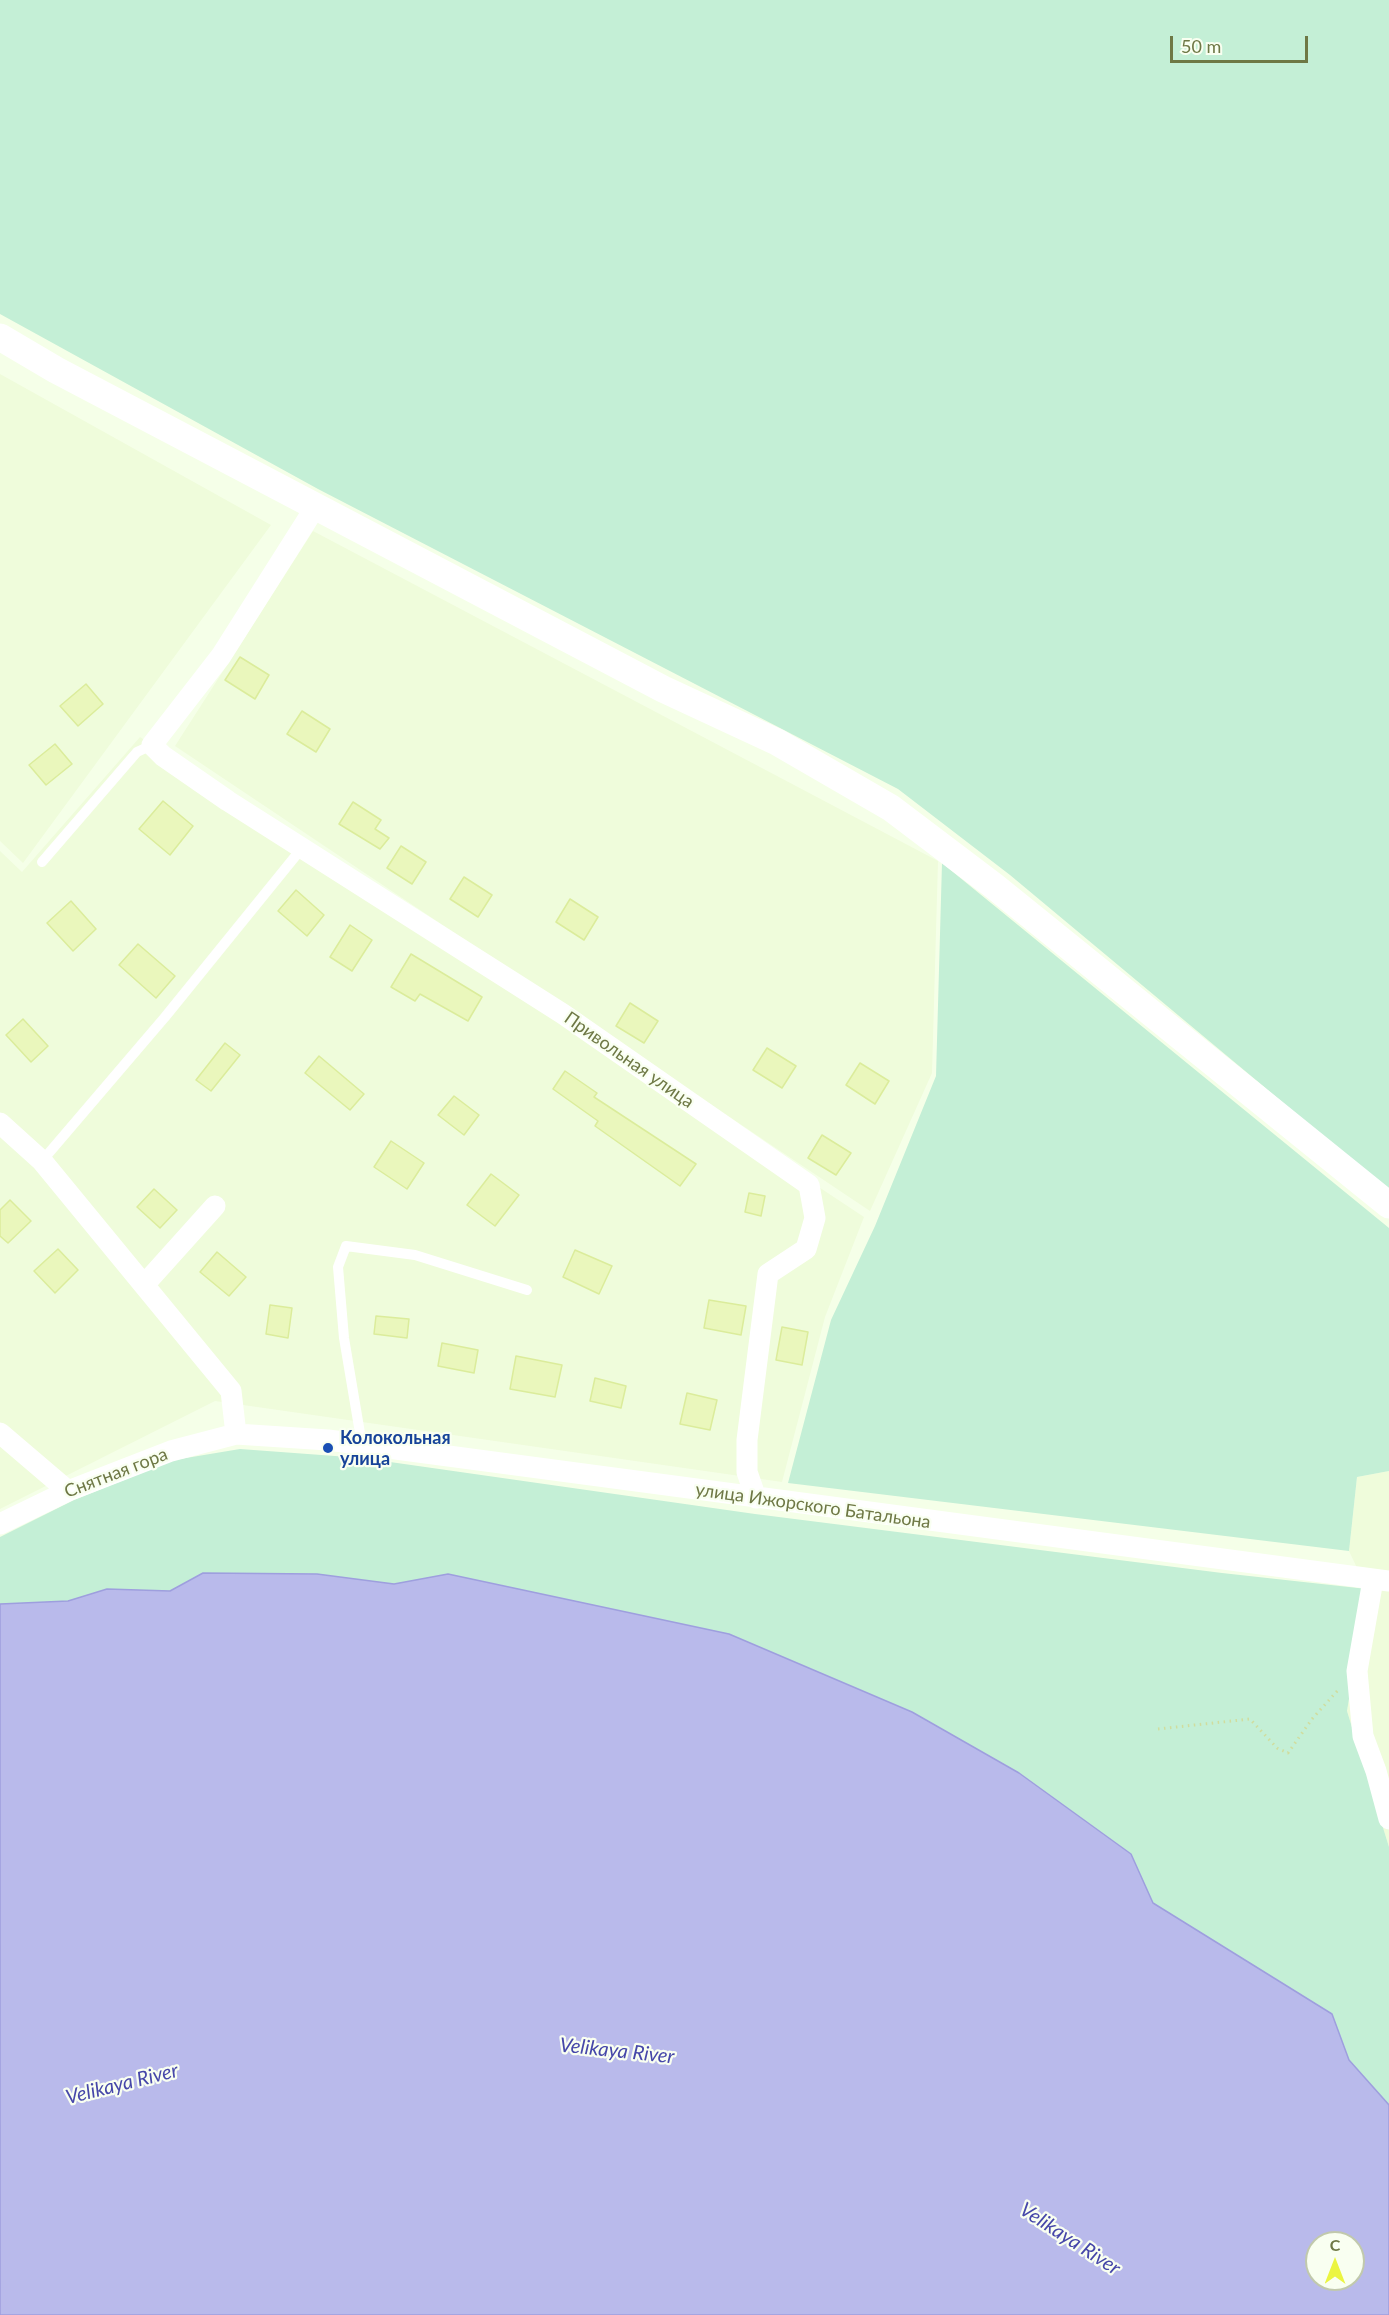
<!DOCTYPE html>
<meta charset="utf-8">
<style>
body{margin:0}
#map{position:relative;width:1389px;height:2315px;overflow:hidden;background:#f5ffe8;font-family:Lato,sans-serif}
canvas{display:block}
.north{position:absolute;left:1305px;top:2231px;width:60px;height:60px;box-sizing:border-box;background:#f9fff1;border:2px solid #c1c9ac;border-radius:50%;rotate:0deg;font-size:16px;font-weight:700;line-height:24px;text-align:center;color:#6e7845}
.north::after{content:'';display:block;margin:auto;width:21px;height:27px;background:#ebf541;clip-path:polygon(50% 0,100% 100%,50% 72%,0 100%)}
.scale{position:absolute;left:1170px;top:36px;width:138px;height:27px;box-sizing:border-box;border:3px solid #6e7845;border-top:0;padding-left:8px;font-size:18px;line-height:21px;white-space:nowrap;color:#6e7845;-webkit-text-stroke:4px #f9fff1;paint-order:stroke}
</style>
<div id="map">
<canvas width="1389" height="2315"></canvas>
<div class="north">С</div>
<div class="scale">50 m</div>
</div>
<script>
const context = document.querySelector('canvas').getContext('2d');
context.lineJoin = 'round';
function fillPath(path, color) {
  context.fillStyle = color;
  context.fill(path, 'evenodd');
}
function trace(path, color, width, dash) {
  context.strokeStyle = color;
  context.lineWidth = width;
  context.lineCap = dash ? 'butt' : 'round';
  context.setLineDash(dash || []);
  context.stroke(path);
}
function label(font, color, halo, rows, align = 'center') {
  context.font = font + ' Lato,sans-serif';
  context.lineWidth = 4.5;
  context.setLineDash([]);
  context.textBaseline = 'middle';
  context.strokeStyle = halo;
  context.fillStyle = color;
  for (const [text, x, y, turn = 0] of rows) {
    context.save();
    context.translate(x, y);
    context.rotate((+turn || 0) * Math.PI / 180);
    context.textAlign = isNaN(turn) ? turn : align;
    if (halo) context.strokeText(text, 0, 0);
    context.fillText(text, 0, 0);
    context.restore();
  }
}
fillPath(new Path2D(`
 M0 374 271 525 23 863 0 841Z
 M313 531 938 861 932 1073 870 1211 175 746Z
 M140 737 864 1217 825 1317 782 1482 215 1401 0 1509V851L22 872Z
 M1389 1471V1847L1347 1711 1367 1589 1349 1551 1357 1477Z`), '#effcdb');
fillPath(new Path2D(`
 M0 0H1389V1191L1010 875 898 789 318 489 0 314Z
 M942 863 1389 1228V1471L1357 1477 1349 1551 788 1483 831 1320 875 1226 936 1076Z
 M240 1449 362 1458 755 1514 1222 1573 1367 1589 1347 1711 1389 1847V2105L1349 2060 1332 2014 1153 1903 1131 1854 1019 1773 912 1712 448 1574 394 1584 317 1574 203 1573 170 1591 107 1589 68 1601 0 1604V1537L74 1500 174 1460Z`), '#c4efd6');
const water = new Path2D(`
 M203 1573 317 1574 394 1584 448 1574 729 1634 912 1712 1019 1773 1131 1854 1153 1903 1332 2014 1349 2060 1389 2105V2315H0V1604L68 1601 107 1589 170 1591ZM1317 2243H1353V2279H1317Z`);
fillPath(water, '#b9baeb');
trace(water, '#9e9fde', 1.5);
const building = new Path2D(`
 M240 657 269 675 255 699 225 680Z
 M86 684 103 704 78 726 60 706Z
 M302 711 330 729 316 752 287 734Z
 M55 744 72 764 46 785 29 765Z
 M163 801 193 826 170 855 139 829Z
 M353 802 381 820 375 829 389 838 380 849 339 824Z
 M401 846 426 862 412 884 387 868Z
 M464 877 492 895 478 917 450 899Z
 M296 890 324 915 307 936 278 911Z
 M570 899 598 917 584 940 556 922Z
 M71 901 96 929 73 951 47 923Z
 M350 925 372 940 352 971 330 957Z
 M138 944 175 976 156 998 119 965Z
 M411 954 482 997 468 1021 420 994 415 1001 391 987Z
 M630 1003 658 1021 644 1043 616 1026Z
 M23 1019 48 1046 31 1062 6 1035Z
 M225 1043 240 1055 211 1091 196 1080Z
 M767 1048 796 1066 782 1088 753 1070Z
 M319 1056 364 1094 350 1110 305 1073Z
 M860 1063 889 1081 875 1104 846 1085Z
 M565 1071 597 1093 594 1097 696 1164 680 1186 595 1126 598 1121 553 1089Z
 M454 1096 479 1115 464 1135 438 1115Z
 M822 1135 851 1153 836 1175 808 1158Z
 M391 1141 424 1163 407 1189 374 1167Z
 M491 1174 519 1195 495 1226 467 1205Z
 M154 1189 177 1210 160 1228 137 1207Z
 M749 1193 765 1196 761 1216 745 1212Z
 M10 1200 31 1221 8 1243 0 1236V1210Z
 M58 1249 78 1270 55 1293 34 1271Z
 M575 1250 612 1266 599 1294 563 1277Z
 M217 1252 246 1277 229 1296 200 1272Z
 M709 1300 746 1306 741 1335 704 1328Z
 M270 1305 292 1308 288 1338 266 1334Z
 M376 1316 409 1319 407 1338 374 1334Z
 M782 1327 808 1332 802 1365 776 1360Z
 M442 1343 478 1350 474 1373 438 1366Z
 M516 1356 562 1365 555 1397 510 1389Z
 M595 1378 626 1386 621 1408 590 1401Z
 M687 1393 717 1400 710 1430 680 1424Z`);
fillPath(building, '#eaf7bc');
trace(building, '#dbec9b', 1.5);
trace(new Path2D(`
 M1158 1729 1250 1719 1277 1748 1288 1753 1312 1719 1339 1689`), '#d0dd9e', 3, [1.5, 4.5]);
trace(new Path2D(`
 M42 862 137 752 152 745
 M42 1161 165 1017 302 848
 M362 1445 344 1338 338 1267 346 1246 415 1255 527 1290`), '#fff', 10);
trace(new Path2D(`
 M316 506 221 656 152 745 163 756 228 801 563 1014 809 1185 815 1218 806 1249 768 1274 747 1440V1472L756 1498
 M0 1123 42 1161 231 1391 236 1434
 M144 1285 215 1206
 M0 1433 68 1491
 M0 1524 68 1491 171 1451 236 1434 328 1440 1389 1581
 M1373 1580 1357 1671 1363 1736 1376 1771 1389 1819`), '#fff', 21);
trace(new Path2D(`
 M0 337 56 370 663 689 777 742 891 808 994 886 1389 1205`), '#fff', 27);
for (const [x, y, r, color] of [
 [328,1448,6,"#1a4fb4"]
]) {
  const dot = new Path2D();
  dot.arc(x, y, r, 0, 2 * Math.PI);
  context.fillStyle = color;
  context.fill(dot);
  trace(dot, '#f9fff1', 2);
}
label('18px', '#6e7845', '#f9fff1', [
 ["Привольная улица",629,1060,35],
 ["Снятная гора",116,1473,-21],
 ["улица Ижорского Батальона",813,1506,8]
]);
label('bold 18px', '#164399', '#f9fff1', [
 ["Колокольная",340,1438],
 ["улица",340,1459]
], 'left');
label('italic 20px', '#4647a9', '#f9fff1', [
 ["Velikaya River",617,2051,6],
 ["Velikaya River",122,2084,-14],
 ["Velikaya River",1070,2239,33]
]);
</script>
